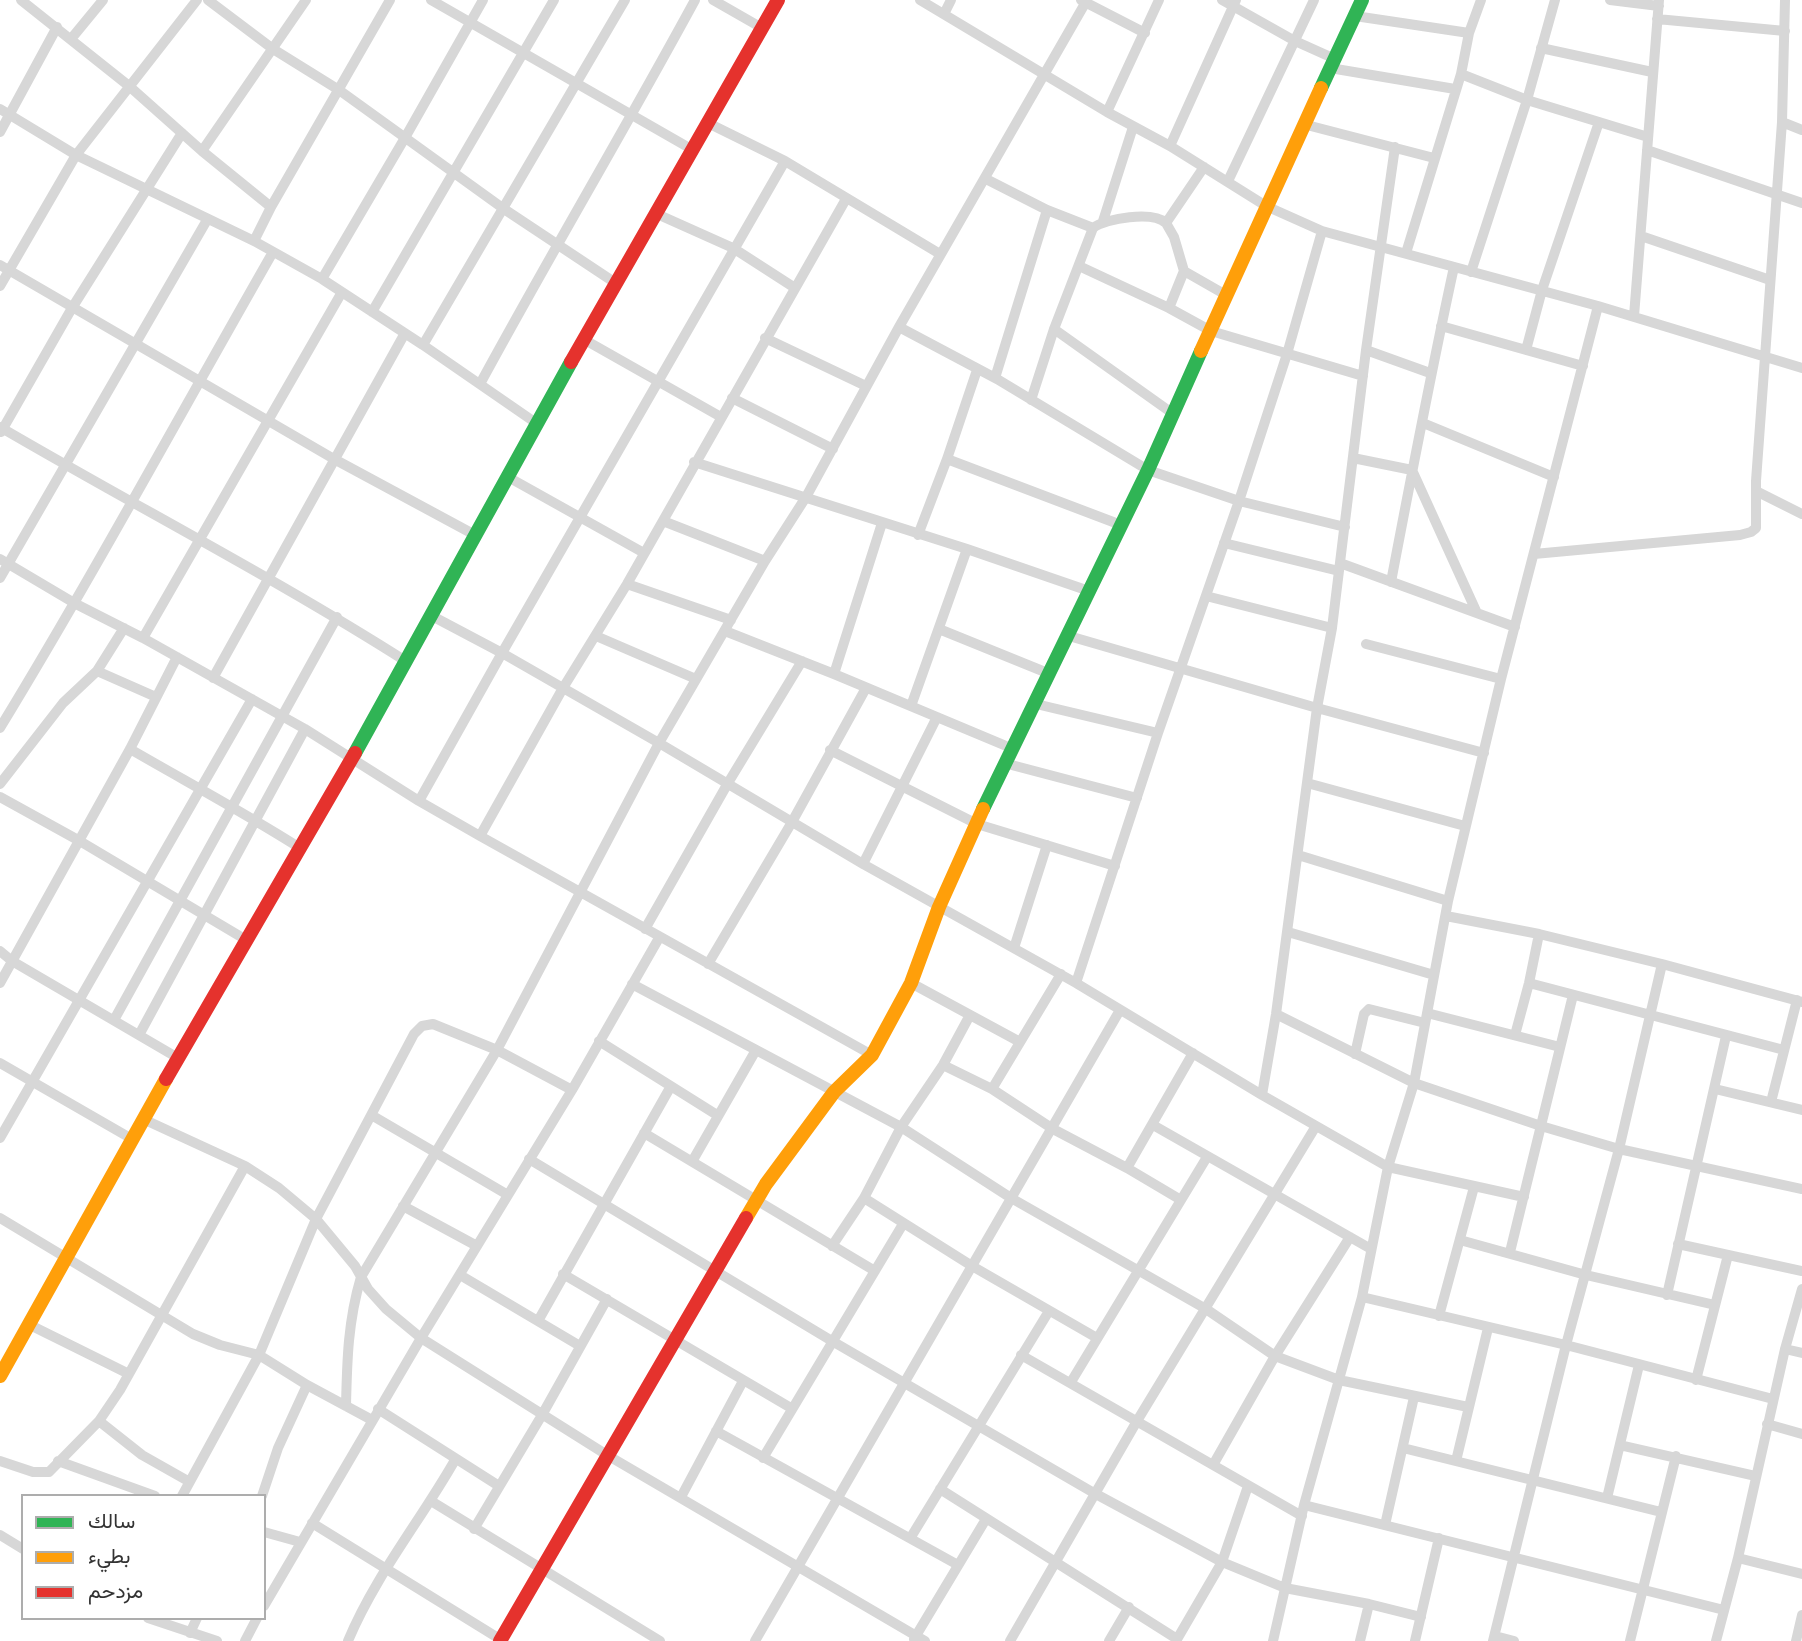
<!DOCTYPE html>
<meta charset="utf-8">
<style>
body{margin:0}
#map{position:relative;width:1802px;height:1641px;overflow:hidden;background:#fff;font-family:"Golos Text",Vazirmatn,sans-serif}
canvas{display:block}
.legend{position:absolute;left:21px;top:1494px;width:245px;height:126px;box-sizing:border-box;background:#fff;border:2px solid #adadad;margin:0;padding:9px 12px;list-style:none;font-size:21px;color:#333}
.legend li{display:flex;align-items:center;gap:14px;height:35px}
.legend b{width:35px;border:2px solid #adadad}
</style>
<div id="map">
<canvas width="1802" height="1641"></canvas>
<ul class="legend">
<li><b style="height:9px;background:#30b455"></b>سالك</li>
<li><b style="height:9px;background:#ff9f0a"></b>بطيء</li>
<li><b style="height:9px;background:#e5322d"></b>مزدحم</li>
</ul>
</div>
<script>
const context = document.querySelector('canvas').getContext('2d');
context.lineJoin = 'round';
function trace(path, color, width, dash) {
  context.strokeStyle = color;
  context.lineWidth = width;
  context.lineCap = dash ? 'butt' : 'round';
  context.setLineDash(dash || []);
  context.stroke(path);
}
trace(new Path2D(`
 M21 0 129 86 202 151 271 207
 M208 0 273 49 339 90 504 209 617 284
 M431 0 693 150
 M713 0 762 28
 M920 0 1107 112 1170 146 1266 206 1322 231 1598 306 1802 368
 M1081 0 1145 33
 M1222 0 1295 41 1335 59
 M1610 0 1659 6
 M944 14 951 0
 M1355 16 1469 33
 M1657 19 1785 31
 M71 39 103 0
 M1541 48 1652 72
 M1330 68 1455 89
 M1461 74 1527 100 1648 137
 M0 109 76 155 254 241 322 279 423 345 536 423
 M1107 112 1159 0
 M1782 122 1802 130
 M708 123 785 161 940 254
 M1303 124 1434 158
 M0 132 57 27
 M1170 146 1236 0
 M1647 150 1802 203
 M202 151 306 0
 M1204 167 1166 223 1174 237 1184 271 1226 295
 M986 179 1047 210 1093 228
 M1228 181 1314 0
 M657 214 733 248 795 288
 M1103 221 1133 127
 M1641 236 1770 280
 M254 241 271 207 390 0
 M1406 253 1461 74 1469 33 1481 0
 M0 265 334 459 475 535
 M1079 266 1169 308 1211 331 1363 376
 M1471 272 1527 100 1555 0
 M322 279 406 136 483 0
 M0 286 76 155 197 0
 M1169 308 1184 271
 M372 312 554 0
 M1634 316 1659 0
 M1441 326 1583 366
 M899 327 997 379 1148 470 1239 501 1345 527
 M1054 329 1172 413
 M765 338 866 386
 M585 340 721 417
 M423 345 625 0
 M1366 350 1430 373
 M1526 350 1542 290 1599 122
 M995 378 1047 210
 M480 384C550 255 625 129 695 0
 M732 398 833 449
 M1031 400 1054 329 1093 228C1106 218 1153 211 1166 223
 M1423 423 1554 477
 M0 427C135 506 275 578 407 662
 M1 432 72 308 182 133
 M1353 458 1412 470 1477 613
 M947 459 1121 525
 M694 462 967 549 1089 591
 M508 477 644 553
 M1756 491 1802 514
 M663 521 765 561
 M918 535 947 459 977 370
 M1224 543 1339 571
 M1534 554 1740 535 1751 532 1756 528V481L1782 122 1785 0
 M0 559 76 604 143 638 305 729 419 801 480 836 872 1055
 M1340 563 1515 627
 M0 578 207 220
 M1391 582C1411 477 1431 372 1454 267
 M627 584 731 620
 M1206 596 1332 628
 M432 616 502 653 659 743 863 864 1076 983 1262 1095 1388 1167 1524 1197
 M939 629 1050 674
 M725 631 834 674 1011 748
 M596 636 696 679
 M1069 636 1317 708 1484 753
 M143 638 342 292
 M1366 644 1501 679
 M97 671 156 697
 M834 674 882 523
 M213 678 405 333
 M1036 704 1158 733
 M911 706 967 549
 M0 728C95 572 182 411 273 252
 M130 749C187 782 245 813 300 848
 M830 750 977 824 1115 866
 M1004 763 1137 798
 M1307 783 1465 826
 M0 784 63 703 97 671 124 628
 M0 797 78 840 248 941
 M419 801 502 653 785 161
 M480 836 563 688 627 584 846 199
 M1298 855 1448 901
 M863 864 937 717
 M1446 916 1539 934 1662 964 1802 1002
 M645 929 728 783 802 661
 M1288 932 1434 975
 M1014 948 1047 845
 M0 951 12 961 178 1058
 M708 964 792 822 866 688
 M0 983 130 749 177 657
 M911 983 1020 1042
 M1076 983 1158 733 1239 501 1287 354 1322 231
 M1529 983 1784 1050
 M632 984 901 1127 1011 1198 1206 1309 1275 1356 1339 1380 1468 1407
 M1427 1013 1560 1047
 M1276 1014 1414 1083 1541 1126 1619 1149 1802 1189
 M114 1020 337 617
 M139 1035 305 729
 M1515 1035 1529 983 1539 934
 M599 1041 717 1115
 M1355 1054 1364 1014 1369 1009 1425 1023
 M0 1063 132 1139
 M943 1065 992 1089 1053 1129 1127 1168 1181 1200
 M992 1089 1061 974
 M1715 1089 1802 1110
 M1262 1095 1276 1014 1317 708 1332 628 1366 350 1395 147
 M1771 1102 1797 1000
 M373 1116 508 1195
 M143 1119 245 1166 279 1188 316 1219 355 1266 368 1289 386 1309 421 1338 607 1455 925 1641
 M1153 1125 1371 1249
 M644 1133 875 1271
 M0 1138 252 699
 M529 1159 832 1341 1094 1493 1222 1562 1285 1588 1369 1604 1421 1617
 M693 1160 756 1050
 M1127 1168 1193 1053
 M864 1198 972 1266 1097 1338
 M403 1206 477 1246
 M0 1218 193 1334 220 1345 259 1355 307 1385 372 1420
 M1460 1240 1586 1275 1715 1305
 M1678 1244 1802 1271
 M832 1246 864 1198 901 1127 943 1065 970 1015
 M1510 1252 1573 995
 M563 1274 791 1408
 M460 1275 580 1346
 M1667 1295 1726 1036
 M1362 1297 1566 1345 1773 1399
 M1439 1316 1474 1187
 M538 1321 671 1086
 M28 1324 129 1374
 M1785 1349 1802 1353
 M1021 1355 1302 1516
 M1696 1380 1728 1255
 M1071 1382 1207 1157
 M346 1406C347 1360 348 1321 361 1277L497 1050 659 743 765 561 806 497 899 327 1087 0
 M378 1409 499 1486
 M99 1421 142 1455 188 1481
 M1767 1424 1802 1434
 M716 1431 958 1565
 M1620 1445 1756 1476
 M1403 1448 1661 1512
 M763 1458 903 1224
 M0 1461 33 1472H49L99 1421 120 1390 245 1166
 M58 1461 155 1496
 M1456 1461 1488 1328
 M1213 1465 1275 1356 1350 1237
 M940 1489 1177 1639
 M182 1496 259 1355 316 1219 414 1034 422 1026 433 1024 497 1050 572 1090
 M262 1496 278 1448 307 1385
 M681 1497 743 1381
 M1607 1498 1639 1365
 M431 1501 660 1641
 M1304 1505 1724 1610
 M312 1523 503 1641
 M1385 1525 1414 1397
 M474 1529 542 1415 607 1299
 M264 1532 300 1542
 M0 1535 23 1549
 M911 1537 1049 1311
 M1738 1558 1802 1574
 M264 1606 421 1338 572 1090 659 938
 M148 1618 217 1641
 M190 1633 197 1618
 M1495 1636 1514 1641
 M914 1639 986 1519
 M245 1641 257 1618
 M348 1641C375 1576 421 1520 455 1460
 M755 1641 1120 1010
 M1010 1641 1137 1421 1316 1126
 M1109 1641 1129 1607
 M1176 1641 1222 1562 1248 1486
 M1273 1641 1304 1505 1362 1297 1388 1167 1414 1083 1448 901 1501 679 1598 306
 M1360 1641 1369 1604
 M1415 1641 1439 1538
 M1493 1641 1566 1345 1619 1149 1662 964
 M1630 1641 1676 1456
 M1716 1641 1738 1558 1785 1349 1802 1289
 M1796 1641 1802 1615`), '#d7d7d7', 10);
trace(new Path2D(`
 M1321 88 1362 0
 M355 753 571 362
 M983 809 1148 470 1201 351`), '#30b455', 14);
trace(new Path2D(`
 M1201 351 1321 88
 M746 1218 766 1184 834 1092 872 1055 911 983 939 907 983 809
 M0 1376 166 1079`), '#ff9f0a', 14);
trace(new Path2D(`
 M571 362 778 0
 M166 1079 355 753
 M500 1641 746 1218`), '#e5322d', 14);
</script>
